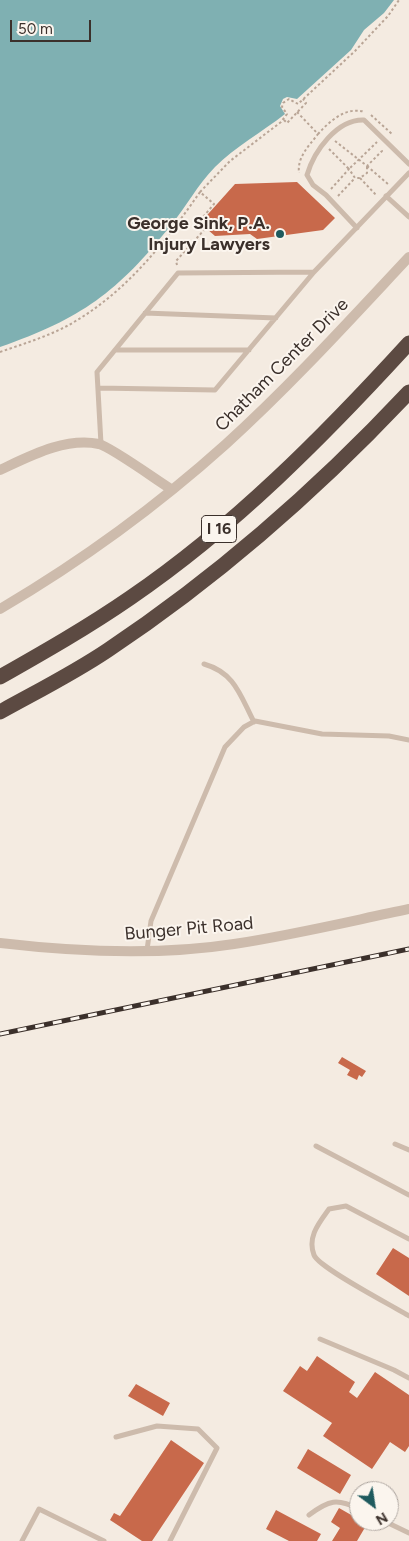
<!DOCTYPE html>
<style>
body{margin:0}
#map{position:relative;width:409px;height:1541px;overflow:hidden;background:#f4ebe1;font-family:Figtree,sans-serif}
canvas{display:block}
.north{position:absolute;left:349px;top:1481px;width:50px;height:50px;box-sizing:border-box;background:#fbf5ee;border:1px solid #aea6a0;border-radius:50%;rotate:149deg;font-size:14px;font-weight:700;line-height:20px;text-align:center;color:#3b302b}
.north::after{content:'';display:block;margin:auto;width:18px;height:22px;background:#1f5a5e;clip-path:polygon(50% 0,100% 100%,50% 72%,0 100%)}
.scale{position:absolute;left:10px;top:20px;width:81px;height:22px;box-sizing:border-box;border:2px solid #3b302b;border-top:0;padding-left:6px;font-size:15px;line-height:18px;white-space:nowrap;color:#3b302b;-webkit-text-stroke:4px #fbf5ee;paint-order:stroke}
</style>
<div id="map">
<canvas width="409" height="1541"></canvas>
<div class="north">N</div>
<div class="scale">50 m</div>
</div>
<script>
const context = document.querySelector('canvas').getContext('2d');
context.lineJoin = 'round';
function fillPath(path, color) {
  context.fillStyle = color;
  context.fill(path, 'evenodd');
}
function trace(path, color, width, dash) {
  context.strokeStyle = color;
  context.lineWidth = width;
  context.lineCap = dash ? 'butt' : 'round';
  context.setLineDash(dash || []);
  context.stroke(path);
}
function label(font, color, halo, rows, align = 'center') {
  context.font = font + ' Figtree,sans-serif';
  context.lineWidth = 4;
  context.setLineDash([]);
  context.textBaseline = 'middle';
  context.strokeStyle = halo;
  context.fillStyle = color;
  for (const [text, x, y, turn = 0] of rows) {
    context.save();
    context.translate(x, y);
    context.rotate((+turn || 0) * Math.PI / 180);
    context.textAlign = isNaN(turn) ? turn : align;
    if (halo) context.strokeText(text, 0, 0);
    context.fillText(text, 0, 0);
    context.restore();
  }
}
fillPath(new Path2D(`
 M0 0H394L384 13 364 30 351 50 297 99 287 97 283 99 280 106 285 114C262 132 235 147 215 167 198 184 186 207 171 225 118 292 81 319 0 347Z`), '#7fb0b2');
fillPath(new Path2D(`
 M297 182 335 218 323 230 257 239 250 234 215 236 200 223 235 184Z
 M342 1057 366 1071 362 1077 359 1075 357 1080 347 1075 350 1070 338 1063Z
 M393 1248 409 1258V1296L376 1274Z
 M317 1356 355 1382 349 1392 357 1398 375 1372 409 1395V1446L405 1452 390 1442 372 1469 323 1436 332 1423 283 1391 300 1366 307 1371Z
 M136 1384 170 1403 163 1416 128 1396Z
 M171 1440 204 1463 152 1541H142L110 1520 114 1513 120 1516Z
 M308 1449 351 1475 340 1494 297 1468Z
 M339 1508 367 1524 357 1541H332L340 1528 331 1522Z
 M276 1510 321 1534 317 1541H289L266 1529Z`), '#c8694b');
trace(new Path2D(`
 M297 112 318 134C309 146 297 157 299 173
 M371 115 392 134 391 135
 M284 120 287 123 306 103 303 99
 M318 134C330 121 346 106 365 112
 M335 141 367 166 382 151 381 148
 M329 149 349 169 377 142
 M367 166 388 184
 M360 178 377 196
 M331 189 349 169 355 178H360L367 173V166
 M200 192 230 161 281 122 287 114 282 107 283 103 289 99 298 104 355 51 388 16 399 0
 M338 196 355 178
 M0 352C23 344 46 337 67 326 124 295 164 244 200 192L214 204 198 223 205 229 176 261 177 265`), '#b9a596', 2, [2.5, 2.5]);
trace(new Path2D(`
 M386 196 409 217
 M357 228 326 195 313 185 307 175C314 151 337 119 364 120L409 164
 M314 272 409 173
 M145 313 276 318
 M115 350H249
 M98 388 215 390 314 272 178 273 97 372 101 444
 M204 664C235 673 240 695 254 722
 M147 950 151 921 225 747 244 727 255 721 322 734 389 736 409 740
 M395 1144 409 1150
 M316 1146 409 1195
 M409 1239 346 1206 329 1209C319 1223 307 1237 314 1255 319 1268 393 1306 409 1316
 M320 1339 394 1370 409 1378
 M116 1437 157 1426 198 1429 217 1448 170 1541
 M309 1515C329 1500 337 1498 359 1509
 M384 1521 409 1533
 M22 1541 39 1509 104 1541`), '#cdbbac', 5);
trace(new Path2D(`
 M0 470C30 456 65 437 99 444 111 447 158 481 171 489
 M0 609C80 562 157 506 226 444 291 385 350 320 409 257
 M0 943C77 952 157 956 234 944 293 935 351 921 409 909`), '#cdbbac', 10);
trace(new Path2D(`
 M0 677C44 652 88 627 130 598 234 527 324 436 409 343
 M0 712C36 692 74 673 108 650 219 576 318 489 409 392`), '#5c4a42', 15);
const rail = new Path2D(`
 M0 1034 409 949`);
trace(rail, '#3b302b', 5);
trace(rail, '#fbf5ee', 3, [9]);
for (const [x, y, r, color] of [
 [280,234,5,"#1f5a5e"]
]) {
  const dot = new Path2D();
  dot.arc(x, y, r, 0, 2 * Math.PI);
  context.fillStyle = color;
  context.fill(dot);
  trace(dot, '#fbf5ee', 2);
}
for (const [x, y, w] of [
 [219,529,35]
]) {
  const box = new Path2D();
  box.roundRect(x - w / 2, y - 13.5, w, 27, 4);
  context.fillStyle = '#fbf5ee';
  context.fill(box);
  trace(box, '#3b302b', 1);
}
label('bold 16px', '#3b302b', null, [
 ["I 16",219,529]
]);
label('bold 18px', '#3b302b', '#fbf5ee', [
 ["George Sink, P.A.",270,224],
 ["Injury Lawyers",270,245]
], 'right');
label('18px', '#3b302b', '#fbf5ee', [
 ["Chatham Center Drive",282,365,-45],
 ["Bunger Pit Road",189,929,-5]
]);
</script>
